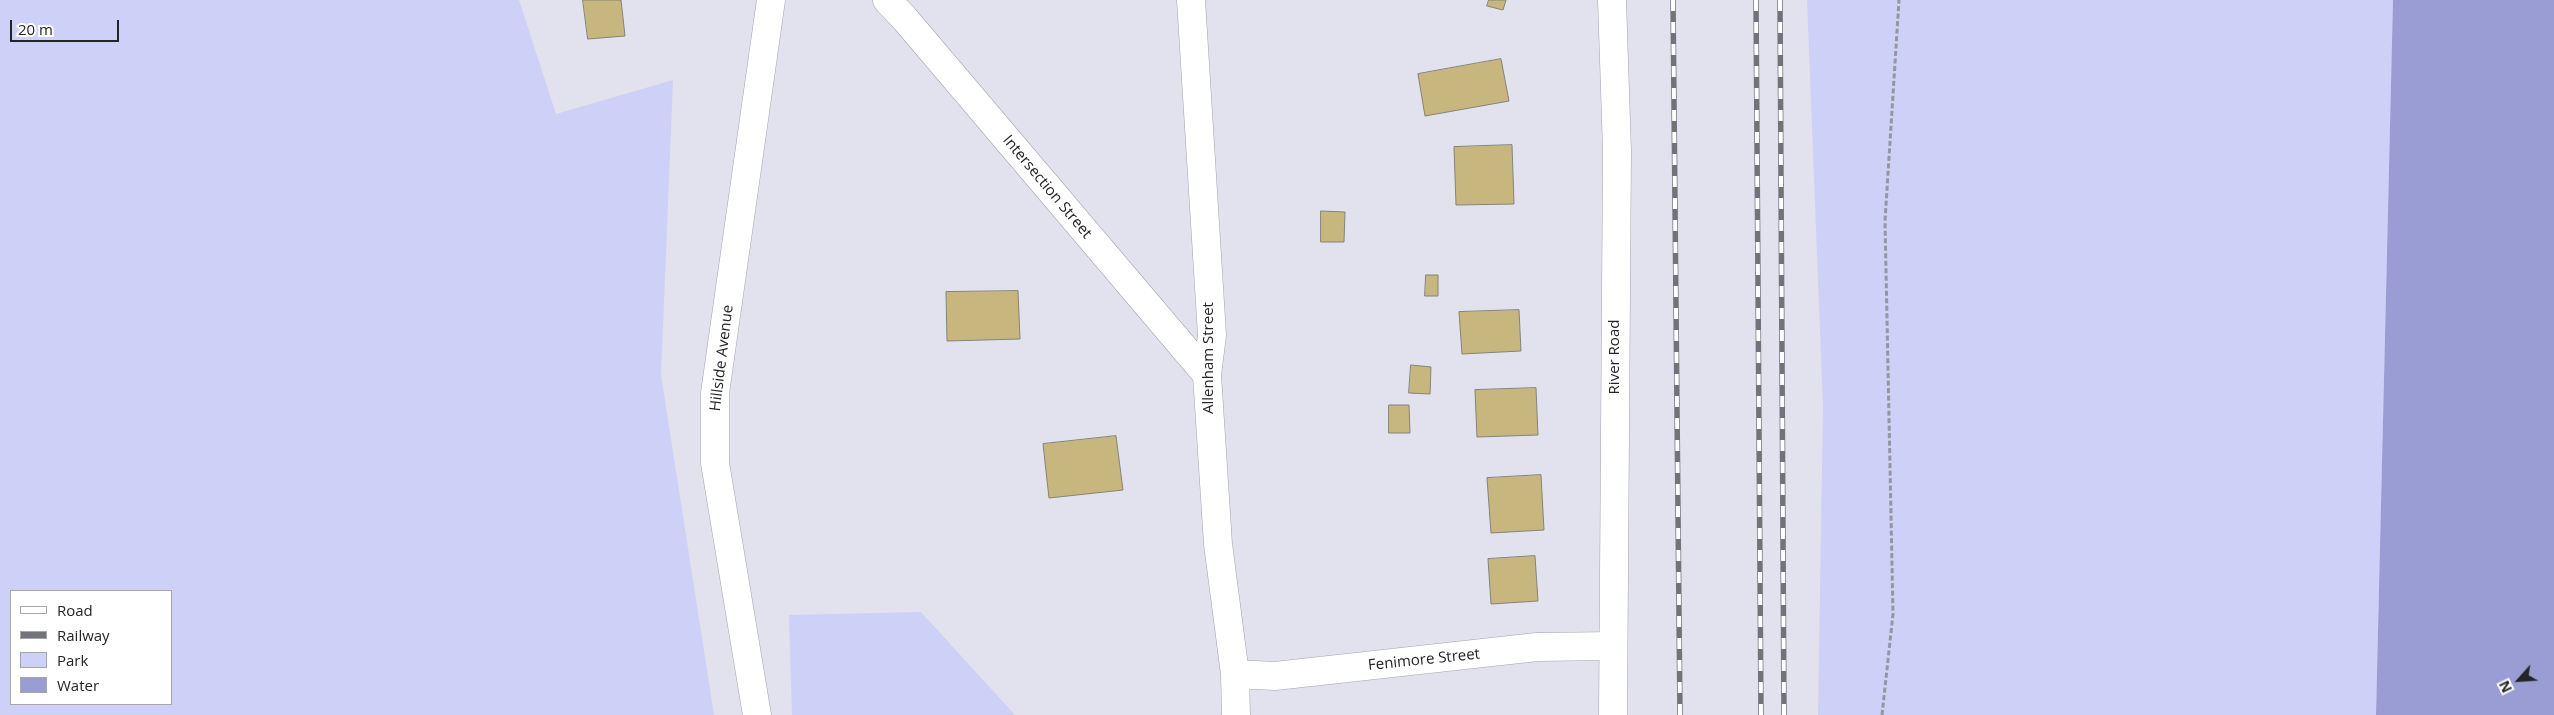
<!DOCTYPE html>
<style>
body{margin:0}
#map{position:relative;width:2554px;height:715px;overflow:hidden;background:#e1e2ed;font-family:"Open Sans",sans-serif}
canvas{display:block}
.legend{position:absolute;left:10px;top:590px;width:162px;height:115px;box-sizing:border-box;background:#fff;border:1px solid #a7a7a9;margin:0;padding:6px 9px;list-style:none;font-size:15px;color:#232428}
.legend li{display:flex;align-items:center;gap:10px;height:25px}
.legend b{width:25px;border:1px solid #a7a7a9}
.north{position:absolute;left:2494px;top:655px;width:50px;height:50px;-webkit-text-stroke:4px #fff;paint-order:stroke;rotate:244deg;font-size:14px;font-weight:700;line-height:20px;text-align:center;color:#232428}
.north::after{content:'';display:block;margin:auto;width:18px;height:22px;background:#232428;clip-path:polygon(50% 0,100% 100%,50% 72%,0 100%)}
.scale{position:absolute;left:10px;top:20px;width:109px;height:22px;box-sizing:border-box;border:2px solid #232428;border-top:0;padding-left:6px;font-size:15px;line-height:18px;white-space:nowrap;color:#232428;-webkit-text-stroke:4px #fff;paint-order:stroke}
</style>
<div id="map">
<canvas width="2554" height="715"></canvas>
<ul class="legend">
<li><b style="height:6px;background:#fff"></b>Road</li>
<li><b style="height:6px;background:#72737a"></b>Railway</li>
<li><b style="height:14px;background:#cdd0f7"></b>Park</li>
<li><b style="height:14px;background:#9a9dd3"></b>Water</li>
</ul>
<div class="north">N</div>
<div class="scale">20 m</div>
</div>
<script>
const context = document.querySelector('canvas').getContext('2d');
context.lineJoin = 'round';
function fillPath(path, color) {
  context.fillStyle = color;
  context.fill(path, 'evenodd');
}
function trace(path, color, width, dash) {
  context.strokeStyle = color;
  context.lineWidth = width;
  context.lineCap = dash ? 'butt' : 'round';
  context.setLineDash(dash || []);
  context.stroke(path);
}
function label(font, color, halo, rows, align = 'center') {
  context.font = font + ' "Open Sans",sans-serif';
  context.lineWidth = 4;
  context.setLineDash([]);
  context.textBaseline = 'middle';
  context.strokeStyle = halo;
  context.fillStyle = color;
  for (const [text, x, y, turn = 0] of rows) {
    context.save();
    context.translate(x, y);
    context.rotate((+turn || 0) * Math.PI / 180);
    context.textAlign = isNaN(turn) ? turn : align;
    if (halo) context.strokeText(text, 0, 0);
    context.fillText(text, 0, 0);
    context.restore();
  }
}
fillPath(new Path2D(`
 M0 0H519L556 114 673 80 661 375 714 715H0ZM171 591V704H11V591Z
 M1807 0H2393L2376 715H1818L1823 407Z
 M921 612 1015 715H792L789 615Z`), '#cdd0f7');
fillPath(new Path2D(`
 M2393 0H2554V715H2376Z`), '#9a9dd3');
const building = new Path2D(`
 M583 0H621L625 36 588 39Z
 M1489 0H1506L1503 10 1487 6Z
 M1501 59 1509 101 1425 116 1418 74Z
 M1512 145 1514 204 1456 205 1454 147Z
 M1321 211 1345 212 1344 242H1321Z
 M1426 275H1438V296H1425Z
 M1018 291 1020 339 947 341 946 292Z
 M1519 310 1521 351 1462 354 1459 312Z
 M1411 365 1431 367 1430 394 1409 393Z
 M1536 388 1538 435 1477 437 1475 390Z
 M1389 405H1409L1410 433H1389Z
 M1116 436 1123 490 1049 498 1043 444Z
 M1541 475 1544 530 1491 533 1487 478Z
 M1535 556 1538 601 1491 604 1488 559Z`);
fillPath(building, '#c7b77e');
trace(building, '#858279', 1);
const street = new Path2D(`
 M887 0 905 19 1207 375
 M1191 0 1212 335 1207 375 1218 544 1235 674 1236 715
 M1235 674 1275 676 1537 647 1613 646`);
const secondary = new Path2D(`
 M757 715 715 463V393L771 0`);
const primary = new Path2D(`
 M1612 0 1617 151 1613 715`);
trace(street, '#a2a3ad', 29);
trace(secondary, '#a2a3ad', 29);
trace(primary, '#a2a3ad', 29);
trace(new Path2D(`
 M1882 715 1893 614 1885 221 1899 0`), '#95969f', 3, [5, 2.5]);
trace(street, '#fff', 28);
trace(secondary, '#fff', 28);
trace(primary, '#fff', 28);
const rail = new Path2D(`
 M1673 0 1680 715
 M1756 0 1761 715
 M1780 0 1784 715`);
trace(rail, '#72737a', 5.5);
trace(rail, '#fff', 4, [11]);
label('15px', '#232428', '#fff', [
 ["Intersection Street",1047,187,50],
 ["River Road",1615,357,-90],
 ["Hillside Avenue",722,358,-83],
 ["Allenham Street",1209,358,-90],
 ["Fenimore Street",1424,660,-6]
]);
</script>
